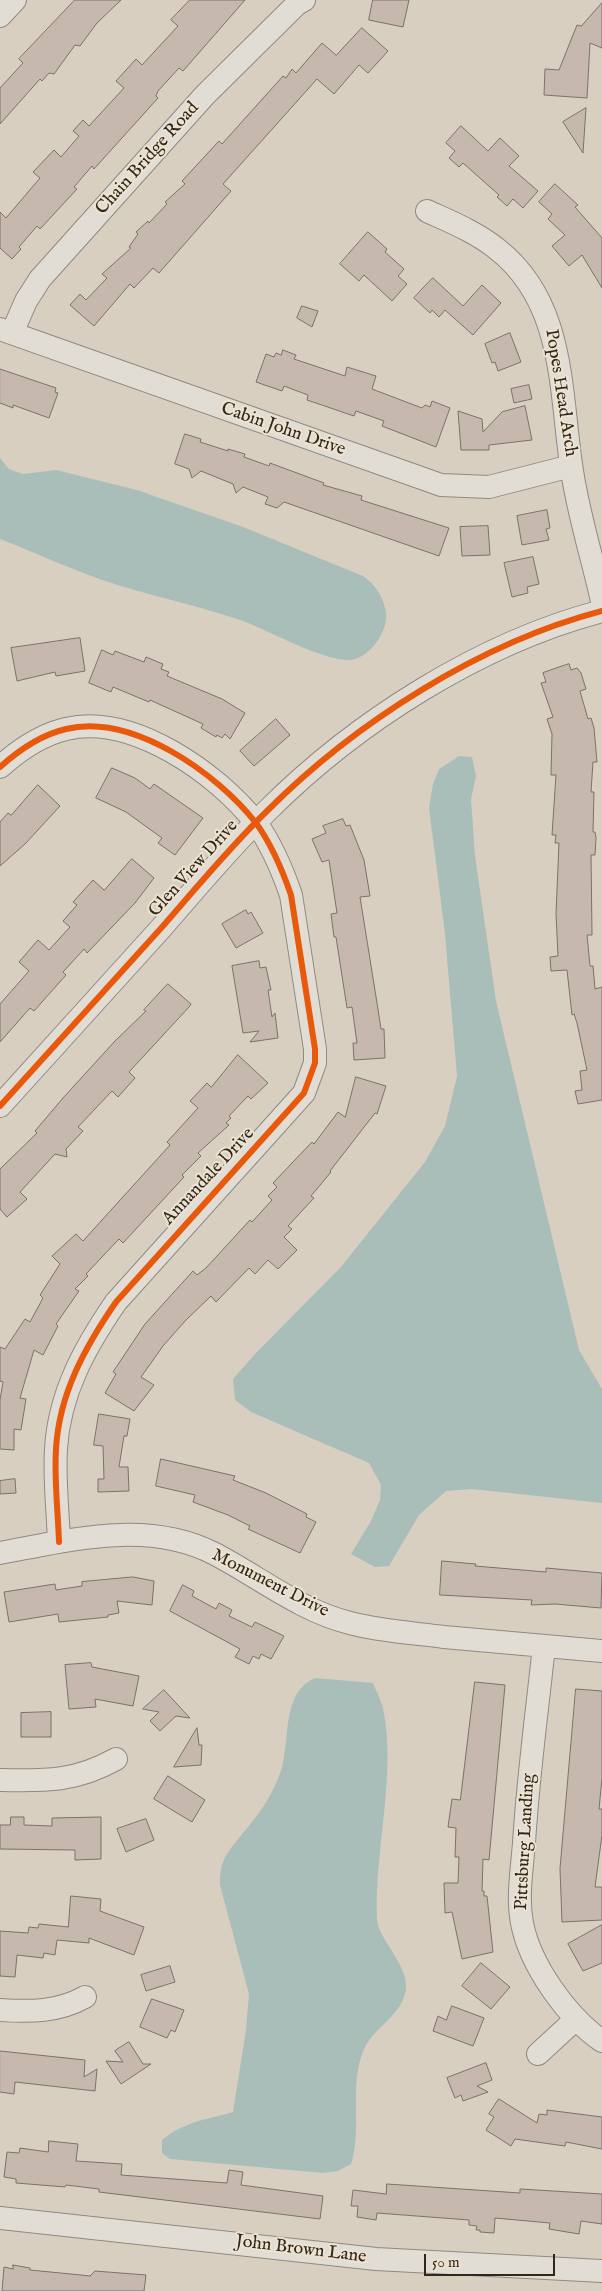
<!DOCTYPE html>
<style>
body{margin:0}
#map{position:relative;width:602px;height:2291px;overflow:hidden;background:#d8cfc0;font-family:"IM FELL English",serif}
canvas{display:block}
.scale{position:absolute;left:424px;top:2254px;width:131px;height:22px;box-sizing:border-box;border:2px solid #2f271e;border-top:0;padding-left:6px;font-size:15px;line-height:18px;white-space:nowrap;color:#2f271e;-webkit-text-stroke:4px #ede2cf;paint-order:stroke}
</style>
<div id="map">
<canvas width="602" height="2291"></canvas>
<div class="scale">50 m</div>
</div>
<script>
const context = document.querySelector('canvas').getContext('2d');
context.lineJoin = 'round';
function fillPath(path, color) {
  context.fillStyle = color;
  context.fill(path, 'evenodd');
}
function trace(path, color, width, dash) {
  context.strokeStyle = color;
  context.lineWidth = width;
  context.lineCap = dash ? 'butt' : 'round';
  context.setLineDash(dash || []);
  context.stroke(path);
}
function label(font, color, halo, rows, align = 'center') {
  context.font = font + ' "IM FELL English",serif';
  context.lineWidth = 4;
  context.setLineDash([]);
  context.textBaseline = 'middle';
  context.strokeStyle = halo;
  context.fillStyle = color;
  for (const [text, x, y, turn = 0] of rows) {
    context.save();
    context.translate(x, y);
    context.rotate((+turn || 0) * Math.PI / 180);
    context.textAlign = isNaN(turn) ? turn : align;
    if (halo) context.strokeText(text, 0, 0);
    context.fillText(text, 0, 0);
    context.restore();
  }
}
fillPath(new Path2D(`
 M0 458 9 469 23 474 56 470 137 490 243 527 363 576C376 585 383 596 386 612 389 630 370 658 351 660 320 661 268 629 237 619 193 604 146 595 102 580 68 568 34 552 0 539Z
 M459 756 472 757 476 776 471 799 475 856 496 1001 579 1350 602 1389V1503L472 1489 446 1491 419 1515 389 1566 375 1567 351 1554 371 1521 380 1500 381 1485 369 1463 251 1412 235 1400 233 1379 255 1354 340 1268 425 1162 445 1126 457 1076 445 934 429 808 433 784 439 769Z
 M315 1678 373 1683C376 1691 381 1700 383 1708 397 1773 374 1852 377 1919 378 1939 408 1964 406 1988 404 2014 374 2027 364 2049 348 2086 363 2127 351 2164L338 2171 323 2173 170 2159 162 2153V2140C185 2121 206 2120 233 2112L246 2030 249 1994 220 1885C220 1880 220 1874 221 1869 225 1850 244 1834 255 1818 266 1804 277 1785 282 1767 290 1737 282 1692 315 1678Z`), '#aabeb9');
const building = new Path2D(`
 M75 0H121L97 23 80 46 75 45 54 74 49 73 42 81 40 79 0 124V88L23 63 19 59Z
 M190 0H245L183 71 179 68 158 91 156 96 158 98 94 169 92 166 74 187 77 189 40 229 37 226 19 247 21 249 12 259 0 248V212L6 218 40 178 33 172 54 150 61 157 79 136 73 131 83 120 89 126 124 88 116 81 136 59 142 65 178 26 171 20Z
 M373 0H409L403 27 369 20Z
 M602 3V48L590 43 587 98 544 95 545 69 559 70 577 25 581 26Z
 M362 28 388 51 368 73 359 65 334 94 317 79 223 184 231 191 159 273 153 268 134 288 130 284 94 326 70 305 80 294 86 300 107 278 102 274 131 248 129 247 138 234 136 232 148 221 149 223 167 204 165 202 185 184 182 181 219 141 222 144 283 76 286 78 292 69 296 73 322 43 336 55Z
 M586 108 583 153 563 122Z
 M461 126 488 151 500 138 519 156 509 166 538 191 523 208 513 199 507 206 497 197 499 195 463 163 459 167 449 158 455 151 446 143Z
 M555 184 578 205 575 207 602 238V288L582 255 569 266 552 246 565 235 548 219 552 214 539 202Z
 M368 232 387 249 385 252 404 269 398 276 407 284 392 301 364 275 359 281 340 264Z
 M433 278 463 306 482 285 501 303 473 335 445 310 439 317 432 310 430 313 414 298Z
 M302 306 318 311 312 327 297 318Z
 M510 333 521 362 498 371 495 362 492 363 485 344Z
 M283 350 296 355 294 359 345 376 347 367 376 376 372 389 422 408 425 405 430 407 432 401 450 408 436 447 382 426 384 421 356 411 354 416 307 400 308 395 284 386 282 391 256 382 266 354 274 357 276 353 281 355Z
 M0 369 56 388 55 392 58 393 49 418 13 405V408L0 403Z
 M529 385 532 399 514 403 511 389Z
 M525 406 532 440 489 445V450H461L458 411 482 419 483 432 502 412Z
 M185 434 201 439 200 442 228 451V449L245 454 244 457 269 466 270 463 324 483 323 485 362 496 361 500 449 528 439 556 284 502 277 508 265 504 268 497 243 487 236 493 233 484 201 471 192 478 189 469 175 464Z
 M547 510 550 528 546 529 549 540 522 545 517 516Z
 M488 526 490 555 462 556 460 527Z
 M533 557 539 584 527 587 528 593 512 597 504 563Z
 M80 638 85 671 56 676 55 672 17 681 11 648Z
 M102 650 113 655 115 651 144 662 146 657 163 664 161 669 169 672 167 676 222 699 245 713 230 739 225 734 222 738 217 735 216 737 201 728 203 724 150 700 149 702 113 687 111 692 89 683Z
 M569 664 571 670 577 668 581 673 586 689 580 691 588 719 591 718 594 728 597 762H593L591 792H594L593 832H595L596 838 595 855H591L592 935H587L590 966H593L595 989 602 987V1100L578 1104 575 1091 582 1090 580 1071 587 1070 577 1023 574 1014 572 1015 567 970 551 971 550 957 558 956 556 914 559 843H555L556 835H552L556 775H551L552 734 547 719 553 717 541 683 546 682 543 673Z
 M276 719 290 735 254 766 240 751Z
 M112 768 135 778 150 789 154 784 203 818 175 855 158 843 162 838 126 812 96 798Z
 M38 785 60 806 25 844 0 866V822L8 813 11 815Z
 M343 819 346 826 350 825 364 860 370 896 360 897 377 1003 381 1029H384L385 1058 354 1060 353 1043H357L352 1007 347 1008 336 937H334L331 914 337 913 329 860 322 862 312 839 326 833 323 826Z
 M132 859 154 878 135 903 87 953 84 949 63 972 66 975 34 1011 30 1008 0 1042V1004L29 971 19 962 38 940 49 950 70 927 63 921 77 905 73 902 93 880 104 890Z
 M246 910 248 914 251 912 263 933 236 948 222 924Z
 M259 961 260 968 266 967 271 990H268L272 1017 275 1013 278 1038 250 1042 259 1031 243 1033 232 966Z
 M168 984 191 1004 189 1007 129 1072 135 1078 118 1097 112 1091 78 1127 83 1131 66 1149 67 1157 55 1154 20 1192 27 1199 7 1217 0 1209V1169L37 1133 35 1131 63 1098 115 1041 146 1011 144 1010Z
 M238 1055 268 1083 251 1099 248 1096 229 1116 231 1118 226 1123 229 1125 198 1153 201 1156 182 1175 184 1177 123 1243 119 1239 86 1274 88 1276 75 1289 79 1291 56 1324 58 1326 43 1355 34 1350 20 1398 26 1399 21 1430 14 1429V1450L0 1449V1400L3 1382 0 1381V1347L5 1349 25 1319 30 1322 43 1298 40 1295 60 1264 52 1256 76 1234 83 1241 170 1145 167 1142 198 1108 190 1101 207 1083 211 1087Z
 M356 1077 386 1086 377 1114 375 1113 330 1171 331 1172 311 1196 314 1198 288 1226 292 1229 284 1237 297 1250 278 1269 268 1260 255 1274 249 1268 216 1302 211 1296 186 1320 163 1346 141 1377 154 1385 134 1411 105 1393 116 1374 113 1372 145 1324 193 1271 197 1275 206 1268 250 1220 252 1222 272 1200 268 1196 277 1187 273 1183 312 1142 314 1144 338 1112 345 1117Z
 M99 1414 130 1419 127 1436H124L119 1467H128L129 1491 98 1492V1479H104L103 1446 94 1445Z
 M161 1459 235 1476 233 1480 266 1493 307 1514 306 1517 316 1522 300 1553 248 1529 250 1526 228 1515 193 1502 195 1495 156 1486Z
 M15 1479 16 1493 0 1494V1481Z
 M442 1561 476 1564 475 1566 546 1572V1568L602 1573 601 1608 555 1604 531 1605 532 1600 440 1595Z
 M133 1577 154 1581 152 1605 117 1601 119 1613 108 1615V1617L59 1622 58 1614 9 1622 4 1592 55 1584 56 1590 82 1586V1582Z
 M183 1585 194 1591 192 1596 216 1609 219 1603 232 1610 229 1616 252 1627 255 1622 284 1636 271 1659 261 1654 259 1659 253 1656 249 1664 235 1657 240 1649 170 1611Z
 M91 1663 92 1667 139 1676 133 1706 95 1699 96 1707 69 1709 65 1665Z
 M475 1682 505 1685 489 1860 483 1859 482 1891H484V1896H487L493 1952 462 1959 452 1912 445 1913 444 1883H458L459 1857H455L456 1828 448 1827 452 1799 460 1800Z
 M576 1689 602 1691V1778L599 1809H602V1835L595 1887H602V1920L562 1922 560 1869Z
 M164 1690 190 1718 176 1716 160 1731 150 1721 159 1712 143 1709Z
 M51 1712V1737H21V1713Z
 M197 1728 199 1745H202L201 1765 174 1767Z
 M168 1776 205 1800 192 1822 154 1799Z
 M11 1817H24V1825L52 1826V1818L101 1817V1859L75 1860V1850L0 1849V1825H10Z
 M146 1819 154 1840 126 1852 117 1829Z
 M71 1896 101 1899 100 1911 144 1927 134 1955 89 1938V1943L57 1940 55 1955 44 1953 43 1958 17 1955 15 1977 0 1976V1931L28 1933 29 1927 38 1928 39 1924 68 1927Z
 M602 1925V1963L583 1971 568 1944Z
 M481 1963 510 1987 491 2009 462 1986Z
 M170 1966 175 1982 146 1991 141 1975Z
 M152 1999 184 2010 175 2032 171 2030 167 2038 140 2027Z
 M452 2006 484 2018 473 2046 433 2031 438 2016 446 2020Z
 M129 2042 143 2064H151L121 2084 106 2061 123 2062 115 2051Z
 M0 2051 85 2060 84 2077 97 2069 95 2091 15 2082 14 2094 0 2092Z
 M486 2063 492 2080 477 2086 488 2092 463 2101 461 2095 455 2098 447 2078Z
 M499 2099 537 2123 539 2114 547 2115V2110L602 2117V2149L566 2142 565 2146 515 2139 511 2146 486 2130 494 2117 489 2114Z
 M49 2141 78 2144 76 2161 122 2164 121 2175 227 2183 229 2170 243 2172 241 2185 323 2196 320 2219 99 2192V2189L66 2185 65 2187 16 2183V2179L4 2177 7 2152 19 2153 20 2148 48 2152Z
 M387 2184 520 2193V2189L602 2194V2224L581 2221 579 2234 549 2229 550 2223 495 2218 494 2233 480 2232V2230H476L477 2226 469 2225V2220L377 2213 376 2220 357 2217 358 2206H351L353 2190 386 2194Z
 M13 2265 30 2268V2270L81 2275 90 2276 95 2271 146 2275 144 2291H2L4 2267 13 2269Z`);
fillPath(building, '#c7b8ad');
trace(building, '#78736a', 1);
const minor = new Path2D(`
 M0 16 15 0
 M427 211C451 222 476 232 497 249 564 301 560 388 571 464 577 510 592 556 602 601
 M0 329 441 485 489 487 571 466
 M12 333 26 301 40 279 205 95 297 4 304 0
 M0 767C19 750 40 735 66 729 132 713 217 773 256 823 272 845 282 869 291 895L315 1049V1063L304 1093 116 1302C85 1347 59 1394 56 1449 54 1480 58 1511 59 1542
 M0 1106C54 1046 109 986 163 926 197 887 230 847 267 811 356 722 480 643 602 611
 M0 1553C71 1540 147 1519 215 1554 259 1577 301 1611 350 1623 380 1631 413 1633 444 1637 496 1642 549 1646 602 1651
 M544 1646C537 1712 528 1777 524 1843 522 1869 517 1897 522 1923 530 1965 567 2017 602 2041
 M0 1780C45 1781 75 1782 116 1759
 M0 2010C31 2012 58 2012 85 1997
 M538 2054 576 2019
 M0 2218 376 2259 602 2271`);
trace(minor, '#8f8a80', 24);
trace(minor, '#e1ddd5', 22);
trace(new Path2D(`
 M0 767C19 750 40 735 66 729 132 713 217 773 256 823 272 845 282 869 291 895L315 1049V1063L304 1093 116 1302C85 1347 59 1394 56 1449 54 1480 58 1511 59 1542
 M0 1106C54 1046 109 986 163 926 197 887 230 847 267 811 356 722 480 643 602 611`), '#e8590c', 6);
label('18px', '#2f271e', '#ede2cf', [
 ["Chain Bridge Road",148,159,-48],
 ["Popes Head Arch",560,393,81],
 ["Cabin John Drive",283,430,19],
 ["Glen View Drive",194,869,-48],
 ["Annandale Drive",209,1177,-47],
 ["Monument Drive",270,1584,27],
 ["Pittsburg Landing",526,1842,-87],
 ["John Brown Lane",301,2250,7]
]);
</script>
